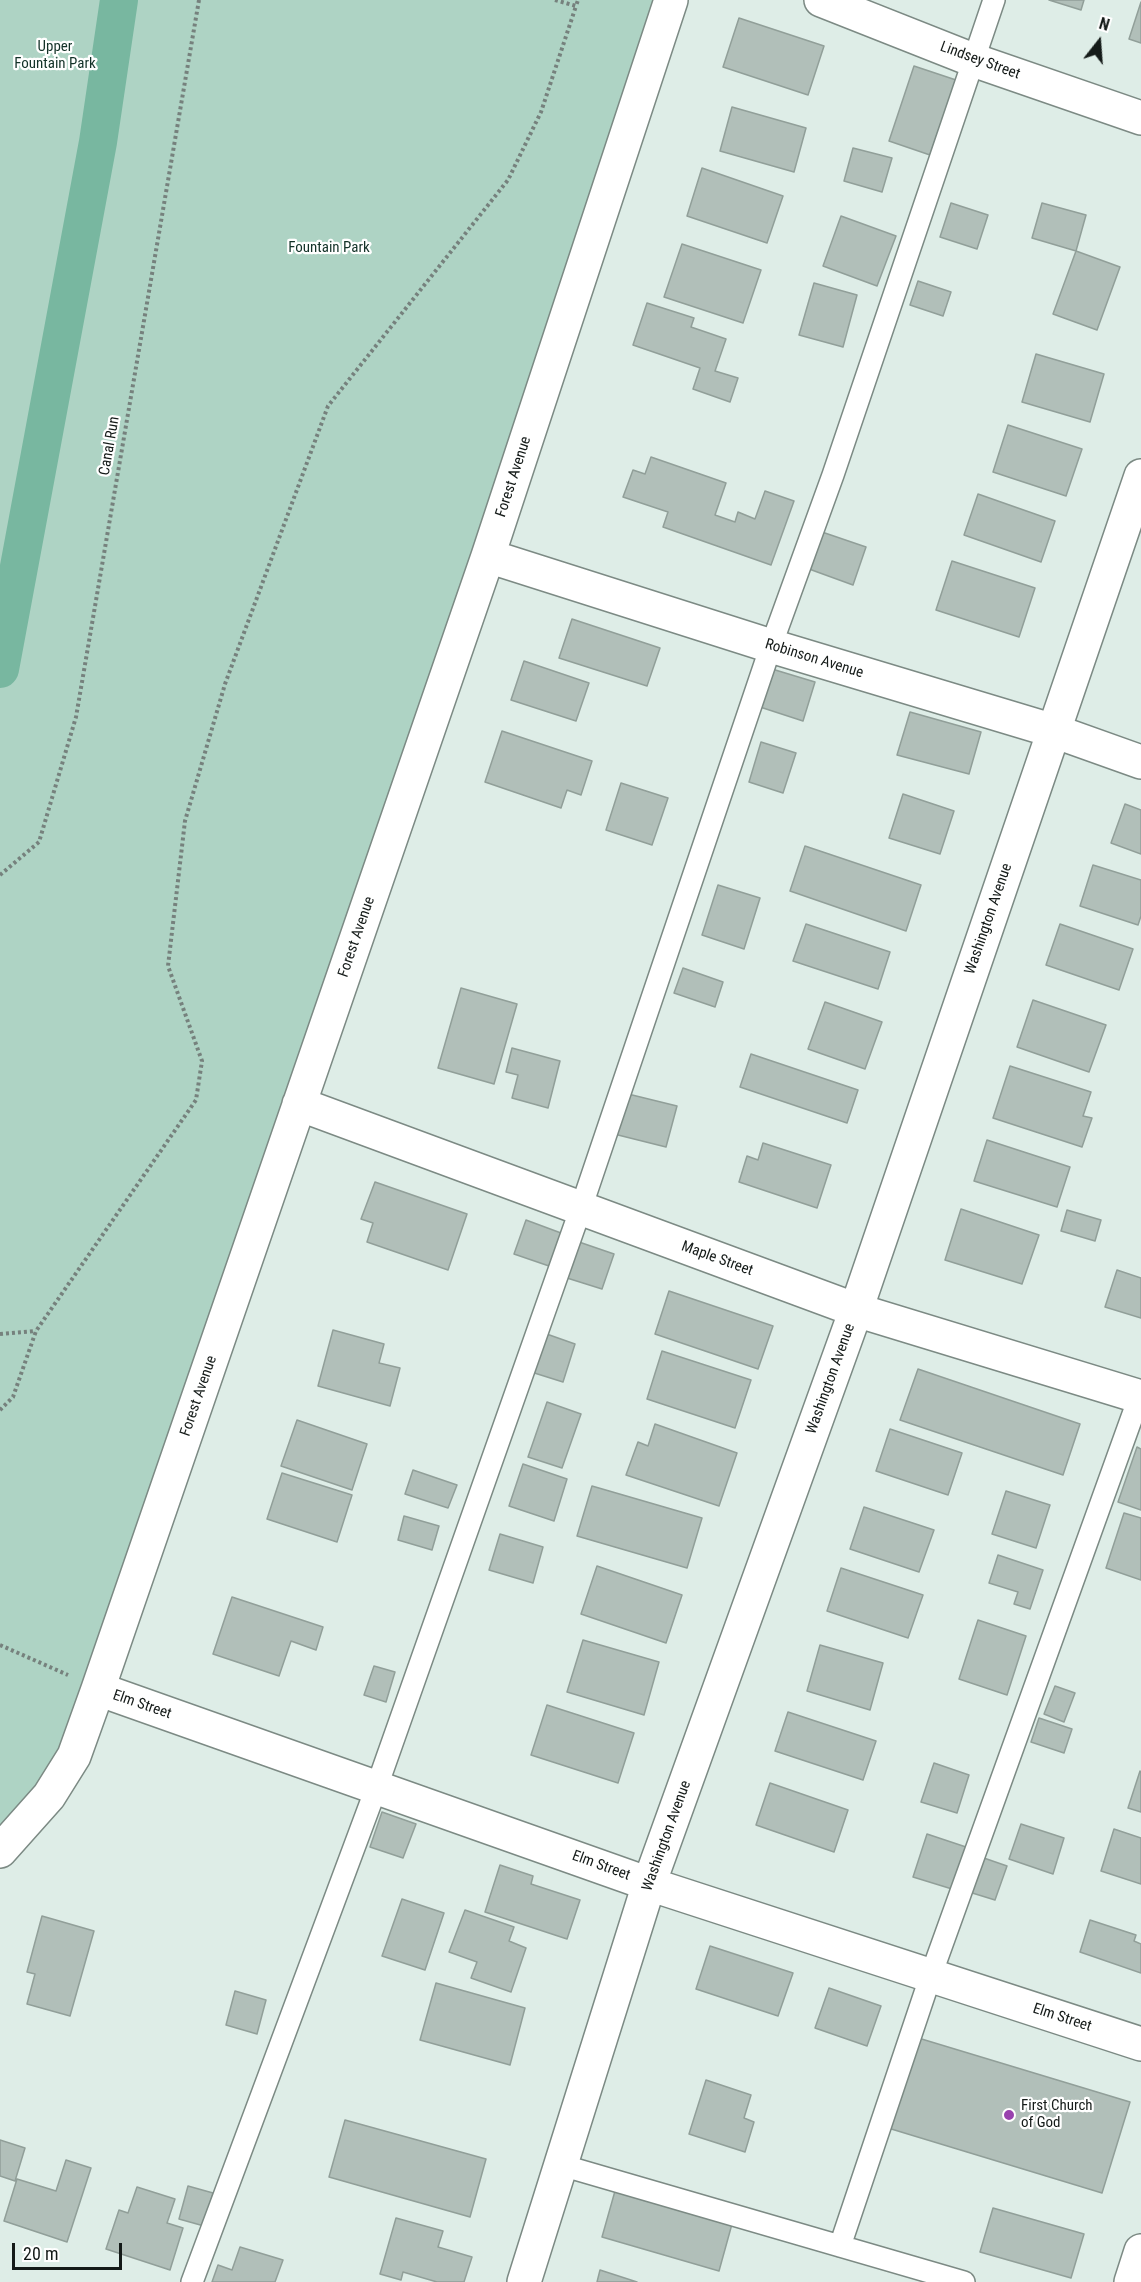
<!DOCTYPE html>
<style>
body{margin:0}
#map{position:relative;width:1141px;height:2282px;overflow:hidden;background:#deede7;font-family:"Roboto Condensed",sans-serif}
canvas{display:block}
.north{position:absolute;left:1069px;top:12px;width:60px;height:60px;-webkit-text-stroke:4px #fff;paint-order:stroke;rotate:17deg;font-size:16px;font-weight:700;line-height:24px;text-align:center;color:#141a18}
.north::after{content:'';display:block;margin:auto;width:21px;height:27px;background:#141a18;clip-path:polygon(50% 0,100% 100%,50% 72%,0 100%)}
.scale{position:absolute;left:12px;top:2243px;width:110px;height:27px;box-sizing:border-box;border:3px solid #141a18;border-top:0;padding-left:8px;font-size:18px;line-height:21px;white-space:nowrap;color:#141a18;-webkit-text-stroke:4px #fff;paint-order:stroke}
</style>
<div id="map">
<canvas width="1141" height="2282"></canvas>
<div class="north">N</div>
<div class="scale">20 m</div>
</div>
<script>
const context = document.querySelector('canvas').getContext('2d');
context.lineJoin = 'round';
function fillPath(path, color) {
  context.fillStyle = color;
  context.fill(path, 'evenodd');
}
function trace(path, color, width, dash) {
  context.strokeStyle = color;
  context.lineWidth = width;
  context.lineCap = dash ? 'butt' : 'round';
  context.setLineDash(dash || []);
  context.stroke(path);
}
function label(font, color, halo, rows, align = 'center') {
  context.font = font + ' "Roboto Condensed",sans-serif';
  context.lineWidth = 4.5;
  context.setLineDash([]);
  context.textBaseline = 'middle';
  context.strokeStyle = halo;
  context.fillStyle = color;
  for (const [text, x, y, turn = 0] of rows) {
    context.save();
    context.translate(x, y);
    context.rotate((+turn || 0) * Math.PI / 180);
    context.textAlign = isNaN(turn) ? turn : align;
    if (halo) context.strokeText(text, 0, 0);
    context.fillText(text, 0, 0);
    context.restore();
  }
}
fillPath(new Path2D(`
 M0 0H671L98 1689 0 1851Z`), '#aed3c4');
trace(new Path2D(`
 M0 669 98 142 119 0`), '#78b7a0', 38);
const building = new Path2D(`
 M1049 0H1084L1081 10Z
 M1141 2V43L1129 39Z
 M739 18 824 46 808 95 723 67Z
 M914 66 956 80 930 155 889 141Z
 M732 107 806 128 794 172 720 151Z
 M853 148 892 158 882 192 844 181Z
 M702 168 783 196 767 243 687 216Z
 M951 203 988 215 977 249 940 237Z
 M1042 203 1086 215 1076 251 1032 238Z
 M841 216 896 236 877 286 823 266Z
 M682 244 761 270 743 323 664 297Z
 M1076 251 1120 267 1097 330 1053 314Z
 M918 281 951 292 943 316 910 305Z
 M814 283 857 295 843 347 799 335Z
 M647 303 694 318 691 327 726 339 715 371 738 378 730 402 693 389 700 368 633 345Z
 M1036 354 1104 374 1090 422 1022 402Z
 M1008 425 1082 449 1066 496 993 472Z
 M651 457 726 483 715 515 735 522 738 512 755 519 765 491 794 501 771 565 663 527 668 512 623 497 633 470 645 474Z
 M978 494 1055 521 1041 562 964 535Z
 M822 532 866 547 853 585 809 569Z
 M952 561 1035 588 1019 637 936 610Z
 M572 619 660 648 647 686 559 658Z
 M524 661 589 683 576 721 511 700Z
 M772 669 815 682 803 721 760 707Z
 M910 712 981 732 969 774 897 755Z
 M502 731 592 761 581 795 567 790 561 808 485 782Z
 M761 742 796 753 783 793 749 782Z
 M621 783 668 798 652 845 606 830Z
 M903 794 954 811 940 854 889 838Z
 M1125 804 1141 810V854L1111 843Z
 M805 846 921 885 906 931 790 891Z
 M1093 865 1141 880V916L1138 925 1080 906Z
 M718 885 760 898 744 949 702 935Z
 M806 924 890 952 878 989 793 961Z
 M1060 924 1133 949 1119 990 1046 965Z
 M683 968 723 982 715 1007 674 993Z
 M461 988 517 1004 494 1084 438 1068Z
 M1033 1000 1106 1025 1089 1072 1017 1047Z
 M825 1002 882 1022 865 1069 808 1049Z
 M512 1048 560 1061 548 1108 512 1098 518 1075 506 1072Z
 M751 1054 858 1090 847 1123 740 1087Z
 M1010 1066 1091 1092 1083 1116 1092 1118 1082 1147 993 1118Z
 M620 1092 677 1106 666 1147 610 1133Z
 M987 1140 1070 1167 1057 1207 974 1181Z
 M763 1143 831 1165 817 1208 739 1182 747 1156 758 1160Z
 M375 1182 467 1214 448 1270 367 1242 373 1223 361 1219Z
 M961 1209 1039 1235 1022 1284 945 1260Z
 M1067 1210 1101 1220 1095 1241 1061 1231Z
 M526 1220 561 1233 549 1266 514 1254Z
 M579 1242 614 1254 602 1289 567 1278Z
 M1117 1270 1141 1278V1318L1105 1307Z
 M669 1291 773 1326 758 1369 655 1334Z
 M333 1330 384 1344 379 1363 400 1368 390 1406 318 1386Z
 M541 1332 575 1344 563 1382 528 1371Z
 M662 1351 751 1380 735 1428 647 1399Z
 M918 1369 1080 1424 1063 1475 900 1420Z
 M547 1402 581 1414 562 1468 528 1457Z
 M297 1420 367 1444 352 1490 281 1466Z
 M655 1424 737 1453 719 1506 626 1475 638 1442 648 1446Z
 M890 1429 962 1453 948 1495 876 1471Z
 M1137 1447 1141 1449V1510L1118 1502Z
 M523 1464 567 1479 554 1521 509 1506Z
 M413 1470 457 1485 448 1508 405 1494Z
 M282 1473 352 1495 337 1542 267 1519Z
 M592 1486 702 1518 687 1568 577 1536Z
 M1006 1491 1050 1505 1036 1548 992 1534Z
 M864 1507 934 1530 919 1572 850 1549Z
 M1124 1513 1141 1518V1580L1106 1568Z
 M404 1516 439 1526 432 1550 398 1540Z
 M500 1534 543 1547 533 1583 489 1570Z
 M998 1555 1043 1570 1030 1609 1014 1604 1018 1592 989 1583Z
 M597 1566 682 1595 666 1643 581 1614Z
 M841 1568 923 1595 908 1638 827 1611Z
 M232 1597 323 1627 316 1650 291 1641 279 1676 213 1654Z
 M978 1620 1026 1636 1007 1695 959 1679Z
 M583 1640 659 1662 644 1715 567 1692Z
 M820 1645 883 1663 870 1710 807 1691Z
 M374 1666 395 1672 386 1702 364 1695Z
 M1055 1686 1075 1693 1064 1722 1044 1714Z
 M547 1705 634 1733 618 1783 531 1755Z
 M788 1712 876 1741 863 1780 775 1751Z
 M1039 1718 1072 1729 1064 1753 1031 1742Z
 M934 1763 969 1775 957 1813 921 1802Z
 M1140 1771 1141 1772V1812L1128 1808Z
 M770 1783 848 1810 834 1852 756 1825Z
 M382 1812 416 1824 403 1858 370 1847Z
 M1021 1824 1064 1838 1053 1874 1009 1859Z
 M1114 1829 1141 1838V1884L1101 1871Z
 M927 1834 966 1847 952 1889 913 1877Z
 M981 1857 1007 1866 995 1900 969 1892Z
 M500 1865 533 1876 531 1884 580 1900 567 1939 485 1912Z
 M402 1899 444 1913 425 1970 382 1956Z
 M465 1910 514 1927 509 1941 526 1948 511 1992 471 1978 477 1962 449 1952Z
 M42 1916 94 1931 70 2016 27 2004 35 1974 27 1972Z
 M1090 1920 1136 1935 1134 1941 1141 1944V1973L1080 1952Z
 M710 1946 793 1973 778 2016 696 1989Z
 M436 1983 525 2008 510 2065 420 2040Z
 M829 1988 881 2006 867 2046 815 2028Z
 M235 1991 266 2000 257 2034 226 2025Z
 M915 2037 1130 2102 1102 2193 888 2128Z
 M706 2080 751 2095 744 2118 754 2122 745 2152 689 2134Z
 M345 2120 486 2159 470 2217 329 2177Z
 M0 2140 25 2148 15 2181 0 2176Z
 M66 2160 91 2168 67 2242 4 2221 17 2179 56 2191Z
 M188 2186 213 2193 204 2226 179 2219Z
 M137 2187 175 2199 167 2223 183 2228 170 2270 106 2249 119 2210 128 2213Z
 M615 2191 732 2224 719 2271 602 2237Z
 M993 2208 1084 2234 1071 2278 980 2252Z
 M396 2218 443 2231 438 2247 472 2257 464 2282H437L403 2272 401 2280 380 2274Z
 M240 2247 283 2260 275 2282H212L218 2265 232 2270Z
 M600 2270 637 2282H597Z`);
fillPath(building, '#b1bfb9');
trace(building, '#919f99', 1.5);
const service = new Path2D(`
 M561 2165 964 2282
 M840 2246 931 1975 1141 1392
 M192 2282 377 1786 581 1208 771 646 833 475 994 0`);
const minor = new Path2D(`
 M821 0 973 60 1141 118
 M488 556 771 646 1054 731 1141 762
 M299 1104 856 1310 1141 1397
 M98 1689 649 1884 1141 2044
 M0 1851 49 1796 74 1756 98 1689 488 556 671 0
 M524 2282 649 1884 856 1310 1141 476
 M1131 2282 1141 2251`);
trace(service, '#7c8a84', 24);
trace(minor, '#7c8a84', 36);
trace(new Path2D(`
 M555 0 576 6 578 0
 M0 875 39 842 76 717 199 0
 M0 1334 36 1331
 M0 1410 13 1397 36 1331 196 1100 202 1061 168 966 185 821 225 684 328 406 508 180 541 112 576 6
 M0 1645 68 1675`), '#76817d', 4, [3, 3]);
trace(service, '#fff', 21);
trace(minor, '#fff', 33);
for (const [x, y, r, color] of [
 [1009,2115,6,"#9942ae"]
]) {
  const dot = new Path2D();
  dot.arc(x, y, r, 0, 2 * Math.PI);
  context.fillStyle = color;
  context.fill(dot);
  trace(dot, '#fff', 2);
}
label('15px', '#133228', '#fff', [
 ["Upper",55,47],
 ["Fountain Park",55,64],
 ["Fountain Park",329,248]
]);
label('15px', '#141a18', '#fff', [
 ["Lindsey Street",980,61,20],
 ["Canal Run",110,446,-80],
 ["Forest Avenue",514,477,-72],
 ["Robinson Avenue",814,659,17],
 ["Washington Avenue",989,919,-71],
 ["Forest Avenue",357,937,-71],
 ["Maple Street",717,1259,20],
 ["Washington Avenue",831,1379,-70],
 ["Forest Avenue",199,1396,-71],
 ["Elm Street",142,1705,19],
 ["Washington Avenue",667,1836,-70],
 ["Elm Street",601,1866,20],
 ["Elm Street",1062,2018,18]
]);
label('15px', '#141a18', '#fff', [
 ["First Church",1021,2106],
 ["of God",1021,2123]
], 'left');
</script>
